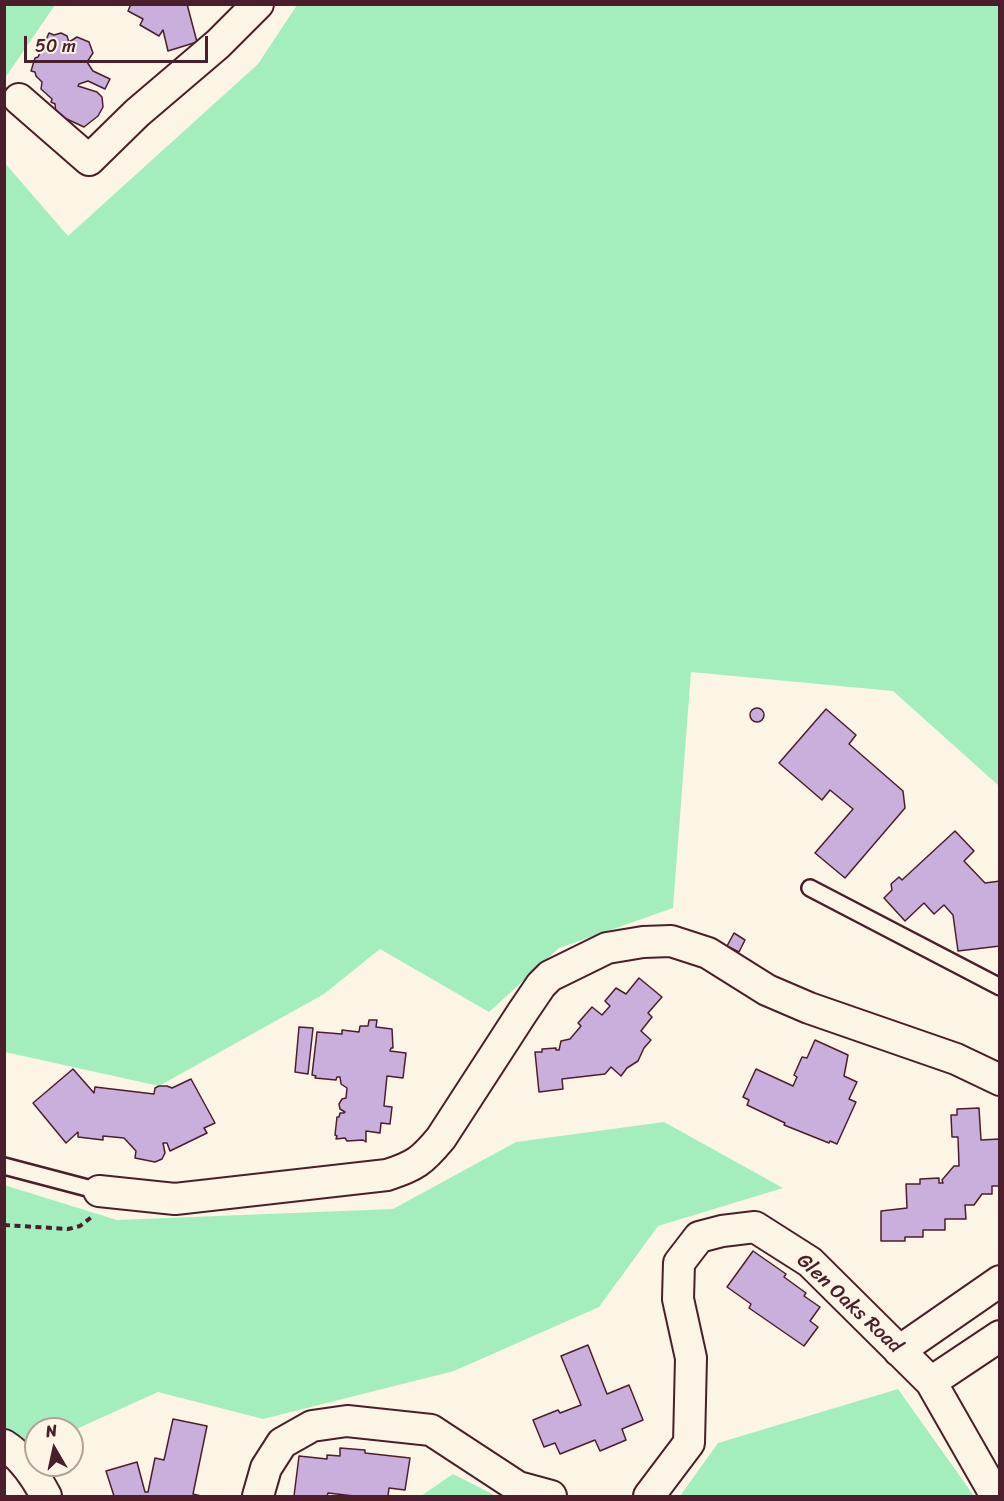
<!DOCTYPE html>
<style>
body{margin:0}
#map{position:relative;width:1004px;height:1501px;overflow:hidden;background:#fcf5e5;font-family:Sriracha,sans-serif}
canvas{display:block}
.frame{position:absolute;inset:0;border:6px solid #4a1f2b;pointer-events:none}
.north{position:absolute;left:24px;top:1417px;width:60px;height:60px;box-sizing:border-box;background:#fcf5e5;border:2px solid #b59f9b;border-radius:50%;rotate:351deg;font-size:16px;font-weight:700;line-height:24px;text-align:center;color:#4a1f2b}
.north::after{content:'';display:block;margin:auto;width:21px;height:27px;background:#4a1f2b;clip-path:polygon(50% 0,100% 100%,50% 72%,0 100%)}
.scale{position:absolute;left:24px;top:36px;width:184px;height:27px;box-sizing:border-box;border:3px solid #4a1f2b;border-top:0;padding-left:8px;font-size:18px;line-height:21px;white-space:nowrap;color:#4a1f2b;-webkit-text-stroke:4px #fcf5e5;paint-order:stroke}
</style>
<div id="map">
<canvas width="1004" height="1501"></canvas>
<div class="frame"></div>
<div class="north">N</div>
<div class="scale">50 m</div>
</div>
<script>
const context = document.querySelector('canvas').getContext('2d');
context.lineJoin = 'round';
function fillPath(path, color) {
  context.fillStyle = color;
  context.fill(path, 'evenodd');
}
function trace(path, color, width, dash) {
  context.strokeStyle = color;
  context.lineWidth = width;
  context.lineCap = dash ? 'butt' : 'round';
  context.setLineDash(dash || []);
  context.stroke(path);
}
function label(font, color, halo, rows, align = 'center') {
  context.font = font + ' Sriracha,sans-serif';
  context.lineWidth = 4.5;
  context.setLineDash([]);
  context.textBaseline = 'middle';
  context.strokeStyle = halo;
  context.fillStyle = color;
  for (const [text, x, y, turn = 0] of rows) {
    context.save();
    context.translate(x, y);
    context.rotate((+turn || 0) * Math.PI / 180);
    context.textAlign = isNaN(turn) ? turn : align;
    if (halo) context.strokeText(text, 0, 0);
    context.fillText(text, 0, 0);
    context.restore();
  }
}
fillPath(new Path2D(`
 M5 4 55 5 5 78 4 5Z
 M297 5H999V786L893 691 691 672 673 908 559 948 489 1012 380 949 324 994 159 1086 5 1052 4 162 68 236 258 64Z
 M664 1122 783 1188 658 1226 599 1307 454 1371 263 1419 158 1392 72 1431V1429H36V1448L5 1462 4 1185 117 1220 393 1209 516 1142Z
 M898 1389 974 1496H680L718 1443Z
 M453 1474 496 1496H421Z`), '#a4eebd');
const building = new Path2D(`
 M131 4H187L197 42 168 51 163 30 159 36 140 25 143 19 128 11Z
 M49 33 54 35 61 33 67 36 69 42 77 37 89 42 93 53 87 62 93 71 110 79 105 89 88 81 79 84 78 86 97 92 102 97 103 107 98 116 84 127 56 114 55 104 51 102 52 99 41 89 42 82 36 76 35 72 31 71 35 58 38 57Z
 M750 715a7 7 0 1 1 14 0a7 7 0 1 1-14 0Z
 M826 709 856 735 849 744 903 791 905 808 845 878 815 853 853 809 830 790 822 800 779 763Z
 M955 831 974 851 964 861 985 883 1000 881V946L958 951 953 915 944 905 934 914 924 903 905 921 884 898 892 890 891 884 899 877 902 880Z
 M734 933 745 940 739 952 727 946Z
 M639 978 662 997 648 1013 652 1017 641 1031 651 1040 644 1048 638 1061 627 1068 621 1076 611 1067 605 1074 562 1079 563 1089 539 1092 535 1052H542V1049L556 1048V1050H559L561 1041 570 1039 581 1026 578 1023 592 1007 602 1015 610 1006 605 1001 616 988 626 994Z
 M369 1020H377L376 1027 392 1029 393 1048H391L390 1051 406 1053 403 1078 387 1076 384 1106 392 1107 390 1124 381 1123 380 1133 366 1131V1142L363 1140 347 1141 345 1138 336 1139 337 1136 335 1135 337 1117H339L340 1113H344L345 1112 340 1109 339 1104 342 1099 346 1098 347 1088 341 1084 340 1077H337L336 1080 315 1078 316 1076 312 1075 317 1032 342 1034V1030L359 1032 360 1026H368Z
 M299 1027 313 1028 308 1074 295 1072Z
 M815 1040 848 1055 844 1076 857 1082 849 1099 856 1102 837 1144 830 1141 829 1143 784 1125 785 1123 747 1105 749 1100 743 1097 756 1069 793 1086 797 1077 794 1075 802 1057 807 1058Z
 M73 1069 94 1093 95 1087 154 1094 155 1088 159 1086H167L172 1088 191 1079 215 1123 204 1128 207 1133 170 1151 167 1143H163L165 1153 162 1159 155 1162 135 1158 136 1151 124 1138 103 1136V1140L78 1137V1132L66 1143 33 1103Z
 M979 1108 981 1140 1000 1139V1186H992V1194H982L974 1205H965L966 1219H945V1230H923V1237H905V1241H881V1211L907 1208 906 1184H920V1179L939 1178V1183H943L942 1180 954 1166H959L958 1137H952L951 1115H957V1109Z
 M753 1251 786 1274 784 1277 806 1293 804 1296 820 1307 810 1321 818 1327 804 1346 749 1308 751 1304 727 1287Z
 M588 1345 607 1394 629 1385 643 1420 622 1429 626 1440 600 1451 595 1440 560 1454 555 1443 544 1447 533 1420 558 1410 560 1413 581 1405 561 1356Z
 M173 1419 207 1426 193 1494 201 1496H114L106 1471 137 1462 145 1492H148L155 1458 164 1460Z
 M340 1448 365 1450V1453L410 1458 405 1490 389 1488 388 1496H354L328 1493 327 1496H294L299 1456 327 1459V1455L340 1456Z`);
fillPath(building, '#caaedb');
trace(building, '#4a1f2b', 1.5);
const lane = new Path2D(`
 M810 888 1000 987
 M4 1166 99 1191`);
const street = new Path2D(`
 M19 99 89 160 137 113 218 44 258 4
 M99 1191 175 1199 387 1175C415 1166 422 1161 441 1138L522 1013 541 985 550 976 607 948 643 942 671 941 708 953 767 990 809 1008 956 1059 1000 1080
 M899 1351 1000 1281
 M931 1382 1000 1336
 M4 1445C23 1457 36 1477 46 1496
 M258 1496 266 1468 282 1443 312 1426 347 1421 431 1430 518 1487 551 1496
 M649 1496 689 1443 691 1358 678 1299 679 1263 699 1237 722 1231 755 1227 810 1262 931 1382 996 1496`);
trace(lane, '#4a1f2b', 20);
trace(street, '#4a1f2b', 34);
trace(new Path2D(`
 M4 1225 68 1229 80 1226 93 1216`), '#4a1f2b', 4, [6, 4.5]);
trace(lane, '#fcf5e5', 15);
trace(street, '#fcf5e5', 30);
label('20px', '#4a1f2b', '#fcf5e5', [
 ["Glen Oaks Road",849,1304,43]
]);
</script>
